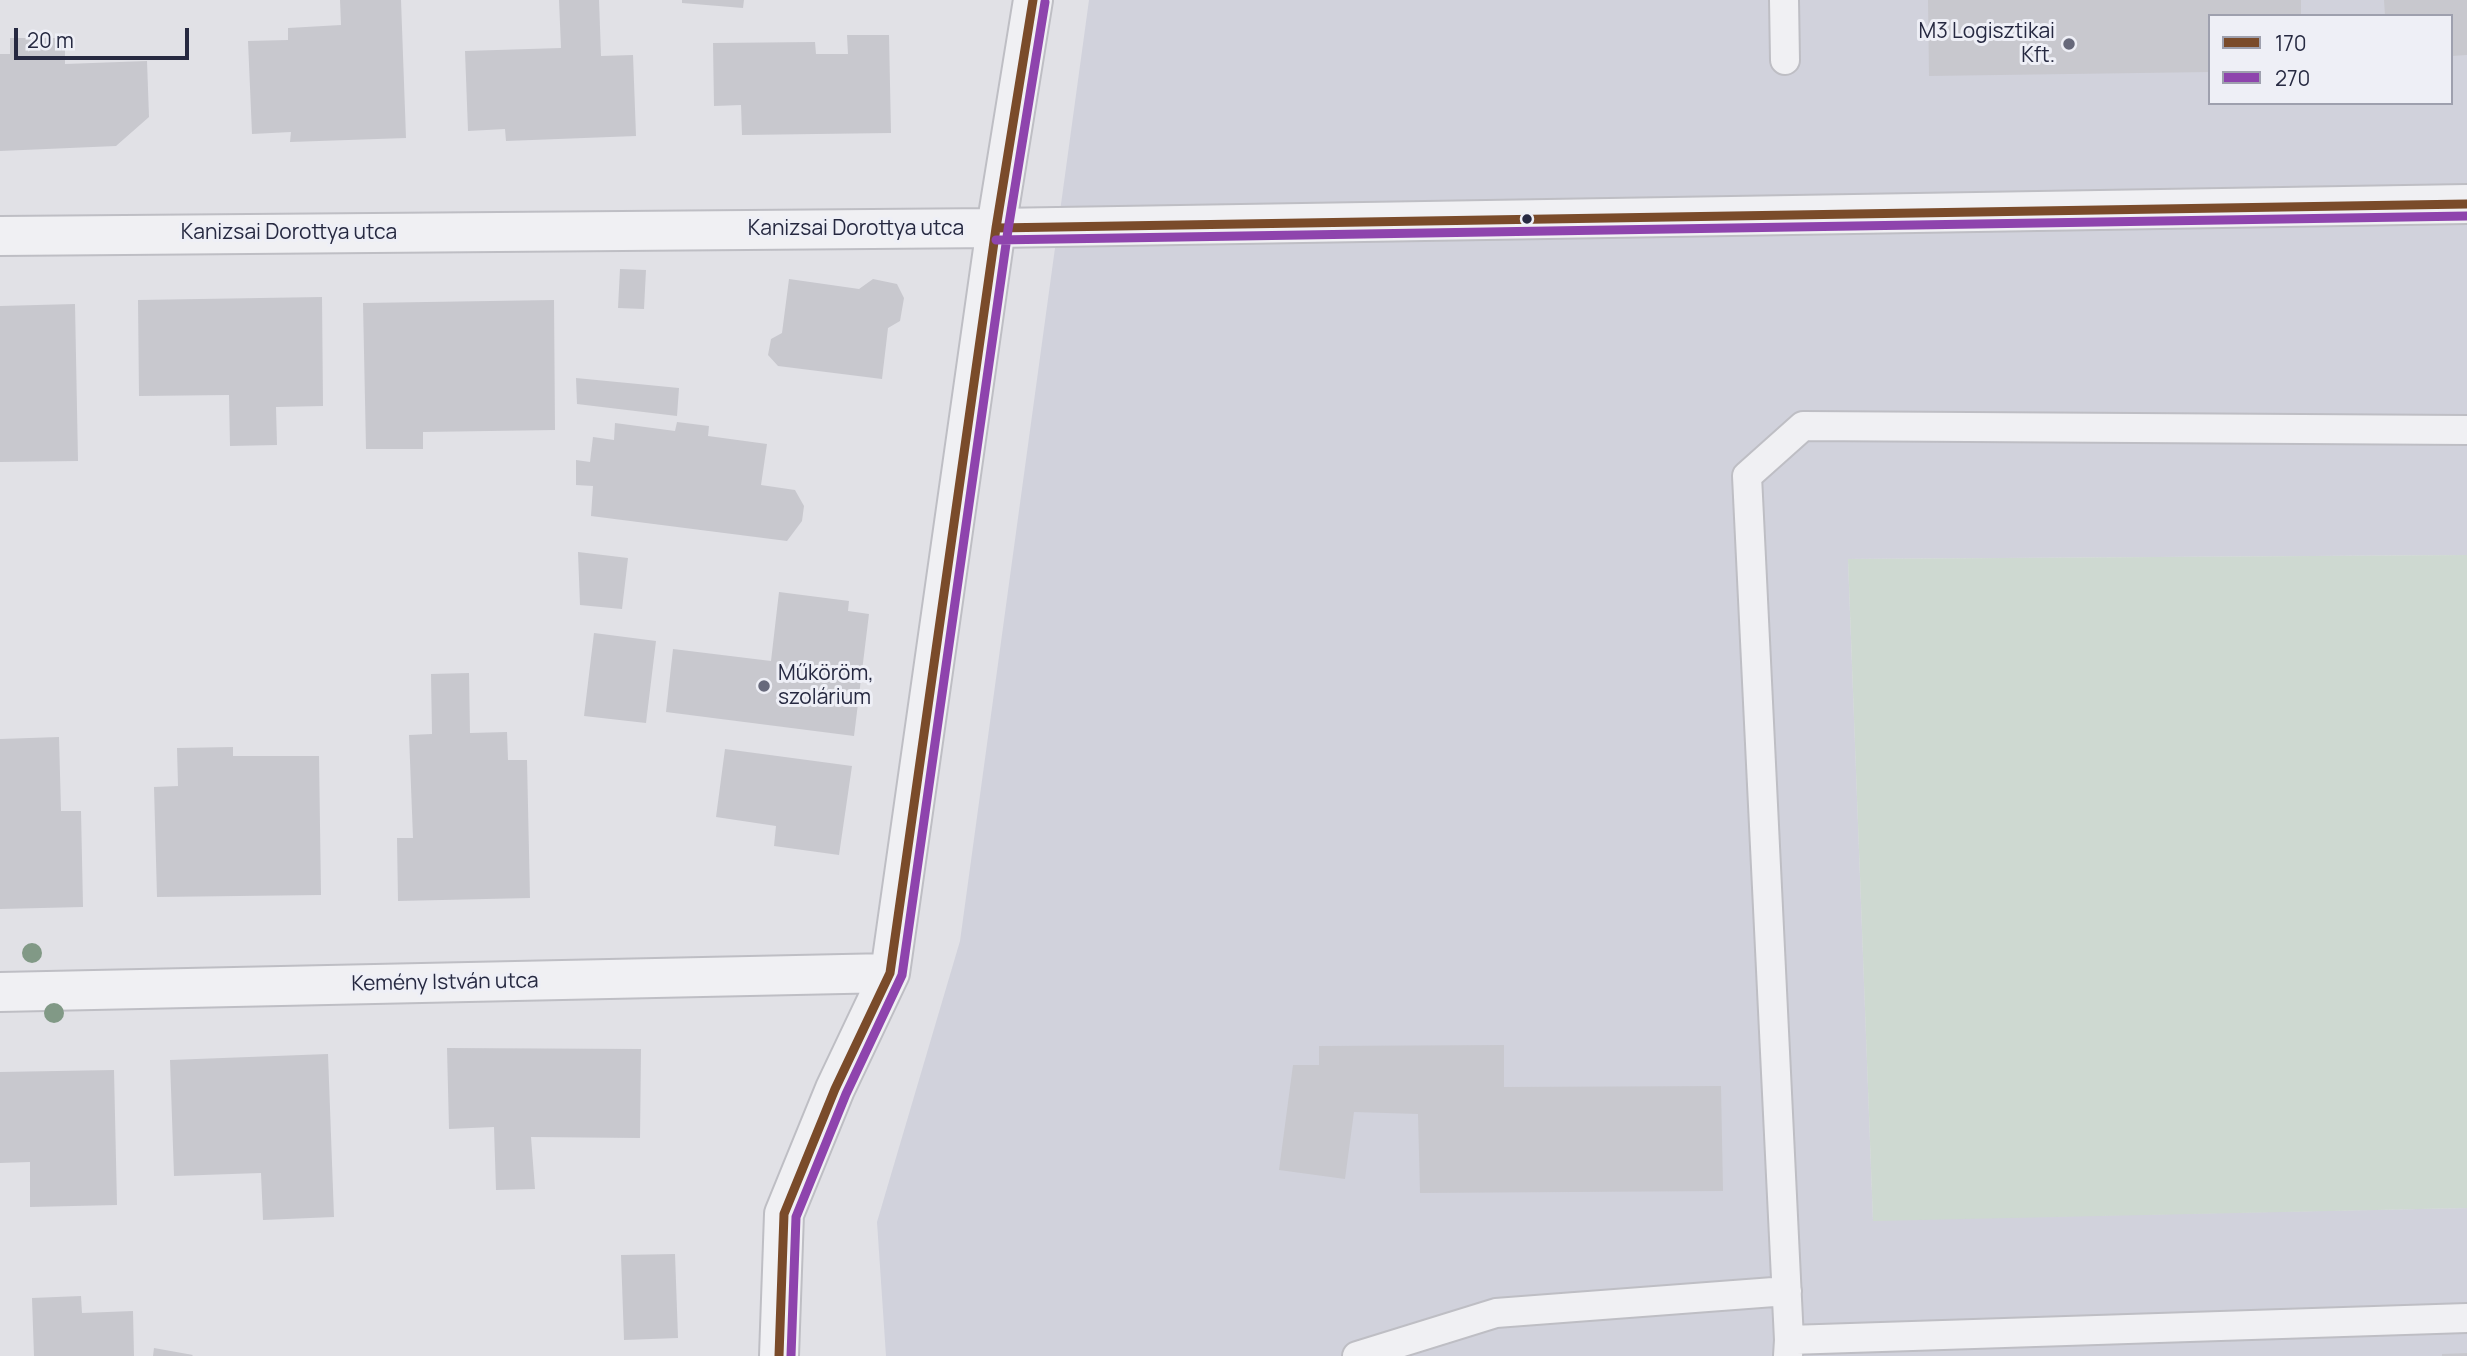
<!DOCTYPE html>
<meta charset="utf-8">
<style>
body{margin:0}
#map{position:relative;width:2467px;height:1356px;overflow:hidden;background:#e1e1e6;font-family:Manrope,sans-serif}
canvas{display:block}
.legend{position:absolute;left:2208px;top:14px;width:245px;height:91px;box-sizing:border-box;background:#eeeff6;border:2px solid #9ea0ae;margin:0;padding:9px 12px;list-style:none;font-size:21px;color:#262941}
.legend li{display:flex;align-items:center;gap:14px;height:35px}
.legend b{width:35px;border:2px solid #9ea0ae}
.scale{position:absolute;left:14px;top:28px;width:175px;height:32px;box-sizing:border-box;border:4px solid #262941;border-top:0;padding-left:9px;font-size:21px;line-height:24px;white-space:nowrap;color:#262941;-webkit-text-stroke:5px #eeeff6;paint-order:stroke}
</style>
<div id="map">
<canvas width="2467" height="1356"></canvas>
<ul class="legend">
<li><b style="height:9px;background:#7a4b2a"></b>170</li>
<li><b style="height:9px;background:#8e44ad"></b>270</li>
</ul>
<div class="scale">20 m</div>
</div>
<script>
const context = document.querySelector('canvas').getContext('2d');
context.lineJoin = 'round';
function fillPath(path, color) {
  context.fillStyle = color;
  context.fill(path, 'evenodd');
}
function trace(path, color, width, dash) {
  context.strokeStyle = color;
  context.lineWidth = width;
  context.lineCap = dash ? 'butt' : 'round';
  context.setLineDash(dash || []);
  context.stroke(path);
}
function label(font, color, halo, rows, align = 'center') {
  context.font = font + ' Manrope,sans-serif';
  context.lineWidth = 6;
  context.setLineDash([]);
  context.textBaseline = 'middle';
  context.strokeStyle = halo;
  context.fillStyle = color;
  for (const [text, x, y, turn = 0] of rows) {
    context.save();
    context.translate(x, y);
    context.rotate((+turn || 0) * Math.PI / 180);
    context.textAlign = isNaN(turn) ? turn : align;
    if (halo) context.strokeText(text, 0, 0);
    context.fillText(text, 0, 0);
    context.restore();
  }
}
fillPath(new Path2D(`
 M1089 0H2467V555L1848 559 1873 1220 2467 1208V1356H886L877 1222 960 941ZM2210 16H2451V103H2210Z`), '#d1d2dc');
fillPath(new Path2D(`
 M2467 555V1208L1873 1221 1848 559Z`), '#ced9d1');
fillPath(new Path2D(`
 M340 0H401L406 138 290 142 291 132 252 134 248 41 288 40V28L341 25Z
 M559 0H599L601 56 633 55 636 136 506 141 505 129 468 131 465 51 561 48Z
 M682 0H744L743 8 682 3Z
 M1928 0H2301V16H2210V72L1929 76Z
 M2384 0H2467V55L2451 56V16H2385Z
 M847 35H889L891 133 742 135 741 105 714 106 713 43 815 42 816 54H848Z
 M10 38H65V64L147 61 149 117 116 146 0 151V54H10Z
 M620 269 646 270 644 309 618 308Z
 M789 279 859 289 873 279 897 284 904 298 900 321 888 328 882 379 778 366 768 355 771 339 782 333Z
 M322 297 323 406 276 407 277 445 230 446 229 395 139 396 138 300Z
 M554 300 555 430 423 432V449H366L363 303Z
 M75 304 78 461 0 462V306Z
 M576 378 679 388 677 416 577 404Z
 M677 422 709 426 708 436 767 444 761 485 795 490 804 506 802 521 787 541 591 516 593 486 576 485V460L590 462 593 437 614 440 615 423 675 431Z
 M578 552 628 558 622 609 580 605Z
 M779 592 849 601 848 611 869 614 854 736 666 712 673 649 771 661Z
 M594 633 656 641 646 723 584 716Z
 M469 673 470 733 507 732 508 760H527L530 898 398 901 397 838H413L409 735 432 734 431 674Z
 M59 737 61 811H81L83 907 0 909V739Z
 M233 747V756H319L321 895 157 897 154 787 178 786 177 748Z
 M725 749 852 766 839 855 774 846 776 826 716 817Z
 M1504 1045V1087L1721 1086 1723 1191 1420 1193 1418 1114 1354 1112 1345 1179 1279 1170 1293 1065H1319V1046Z
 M447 1048 641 1049 640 1138 531 1137 535 1189 496 1190 494 1127 449 1129Z
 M328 1054 334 1217 263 1220 261 1173 174 1176 170 1060Z
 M114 1070 117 1205 30 1207V1162L0 1163V1072Z
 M675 1254 678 1338 624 1340 621 1255Z
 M81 1296 82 1313 133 1311 134 1356H34L32 1298Z
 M154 1348 193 1355 192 1356H153Z
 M2467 1353V1356H2442V1354Z`), '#c8c8ce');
const lane = new Path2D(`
 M1784 0 1785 60
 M1789 1340 1747 476 1803 426 2467 430
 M1357 1356 1496 1313 1787 1291
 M1788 1356 1789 1340 2467 1318`);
const street = new Path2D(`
 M0 236 996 228 2467 204
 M0 992 890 973
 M779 1356 784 1214 835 1089 890 973 996 228 1033 0`);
trace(lane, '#bebec4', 32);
trace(street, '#bebec4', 42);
trace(lane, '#f0f0f3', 28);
trace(street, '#f0f0f3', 38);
trace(new Path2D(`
 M996 228 2467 204
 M779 1356 784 1214 835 1089 890 973 996 228 1033 0`), '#7a4b2a', 9);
trace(new Path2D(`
 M996 240 2467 216
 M791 1356 796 1217 846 1094 902 975 1008 230 1045 2`), '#8e44ad', 9);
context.fillStyle = '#819986';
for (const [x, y] of [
 [32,953],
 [54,1013]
]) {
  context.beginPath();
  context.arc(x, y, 10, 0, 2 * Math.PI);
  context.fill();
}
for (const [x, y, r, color] of [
 [2069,44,7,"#67697b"],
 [1527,219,6,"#262941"],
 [764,686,7,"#67697b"]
]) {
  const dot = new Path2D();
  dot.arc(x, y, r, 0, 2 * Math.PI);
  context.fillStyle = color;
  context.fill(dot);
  trace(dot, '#eeeff6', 2.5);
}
label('21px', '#262941', '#eeeff6', [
 ["M3 Logisztikai",2055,32],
 ["Kft.",2055,56],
 ["Műköröm,",778,674,"left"],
 ["szolárium",778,698,"left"]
], 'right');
label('21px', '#262941', '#eeeff6', [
 ["Kanizsai Dorottya utca",856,229],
 ["Kanizsai Dorottya utca",289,233],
 ["Kemény István utca",445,983,-1]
]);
</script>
